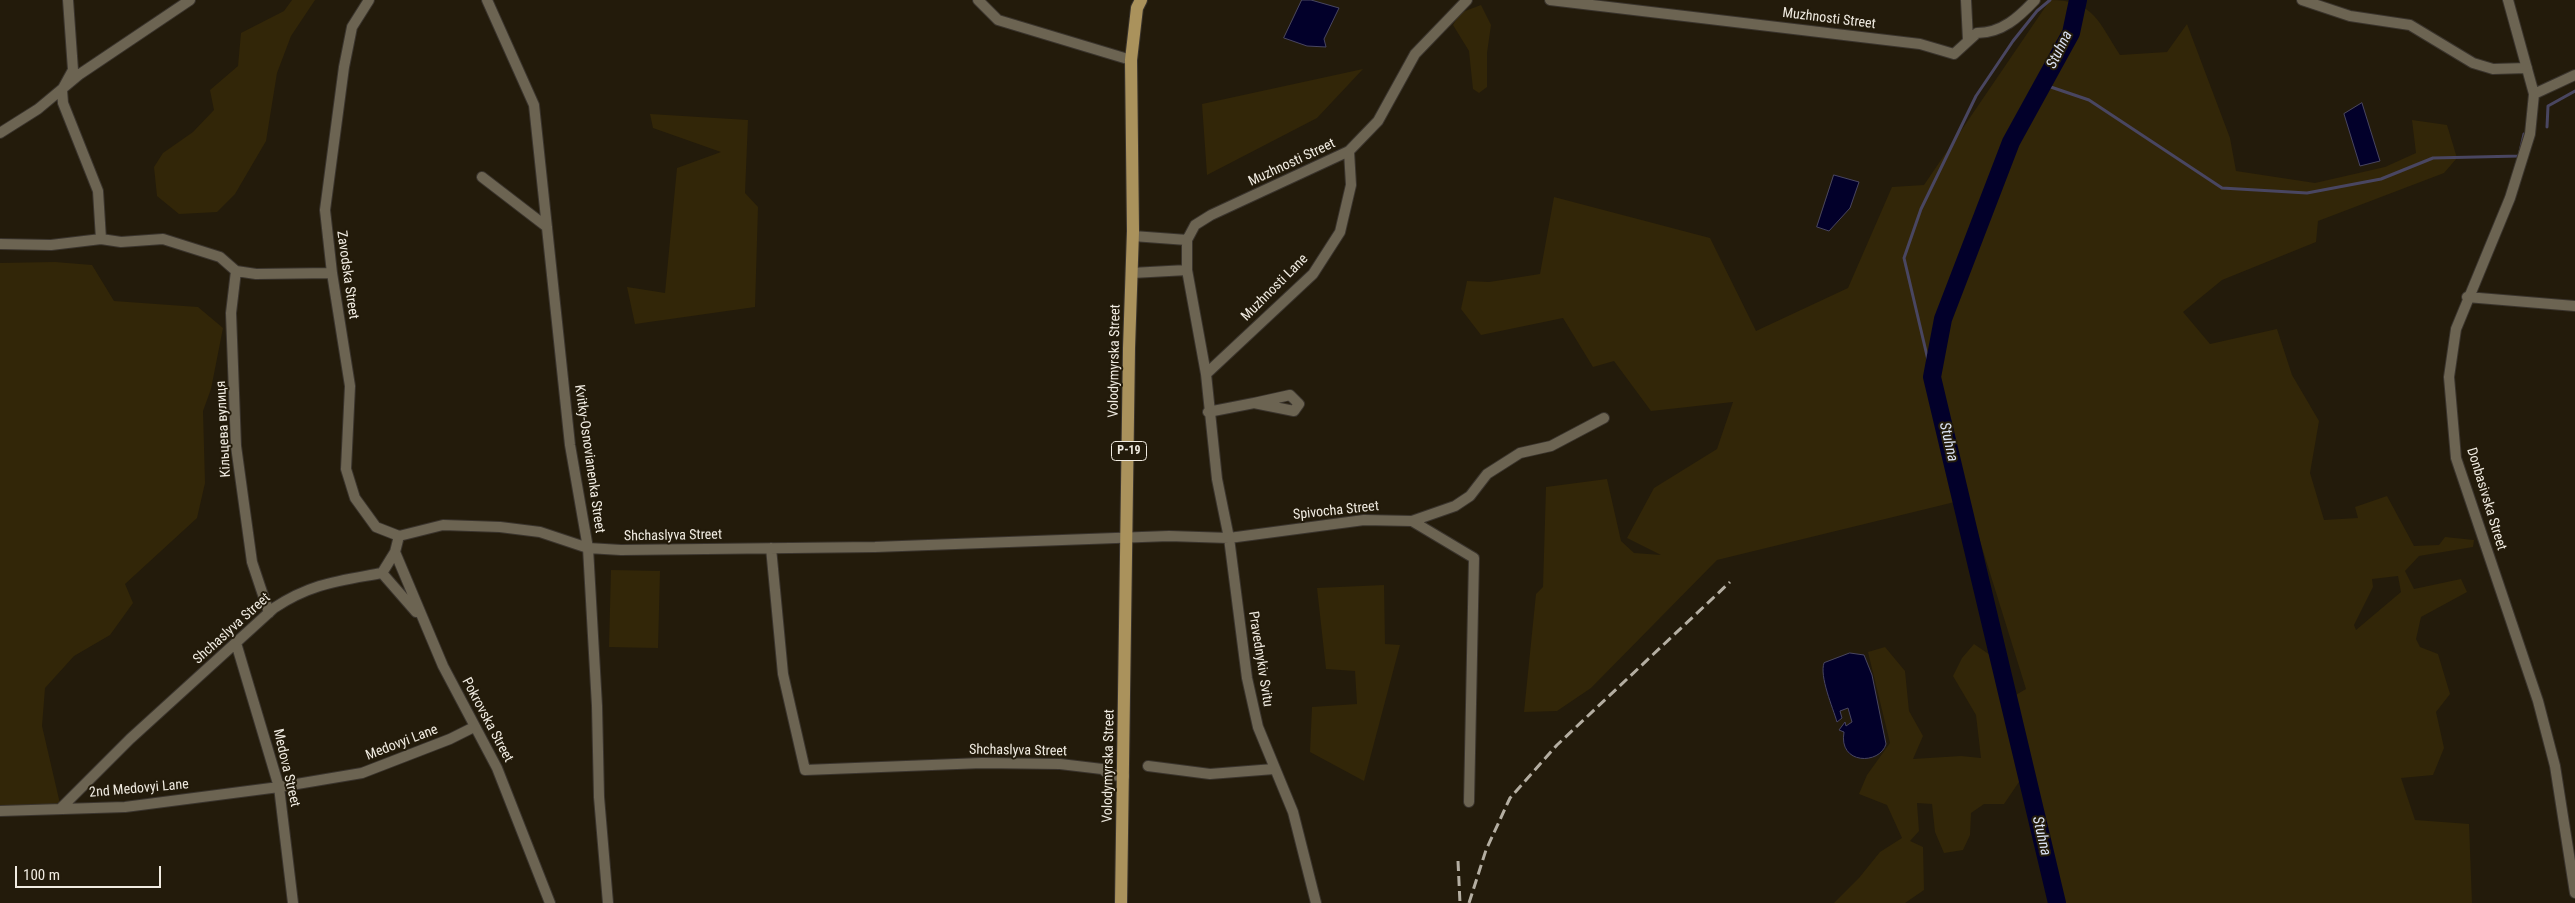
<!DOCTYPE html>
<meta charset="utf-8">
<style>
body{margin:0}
#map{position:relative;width:2575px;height:903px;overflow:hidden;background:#231b0b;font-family:"Roboto Condensed",sans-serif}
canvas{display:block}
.scale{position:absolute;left:15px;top:866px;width:146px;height:22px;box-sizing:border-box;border:2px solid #f0ebe1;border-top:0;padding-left:6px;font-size:15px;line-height:18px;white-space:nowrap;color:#f0ebe1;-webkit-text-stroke:4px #231b0b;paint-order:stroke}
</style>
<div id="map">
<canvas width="2575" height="903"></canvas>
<div class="scale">100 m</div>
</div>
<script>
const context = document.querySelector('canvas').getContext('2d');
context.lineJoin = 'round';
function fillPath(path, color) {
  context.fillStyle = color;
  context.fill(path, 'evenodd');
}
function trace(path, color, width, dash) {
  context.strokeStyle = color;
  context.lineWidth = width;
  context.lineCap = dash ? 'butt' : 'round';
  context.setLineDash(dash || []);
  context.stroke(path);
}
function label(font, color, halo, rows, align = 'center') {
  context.font = font + ' "Roboto Condensed",sans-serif';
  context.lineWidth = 4;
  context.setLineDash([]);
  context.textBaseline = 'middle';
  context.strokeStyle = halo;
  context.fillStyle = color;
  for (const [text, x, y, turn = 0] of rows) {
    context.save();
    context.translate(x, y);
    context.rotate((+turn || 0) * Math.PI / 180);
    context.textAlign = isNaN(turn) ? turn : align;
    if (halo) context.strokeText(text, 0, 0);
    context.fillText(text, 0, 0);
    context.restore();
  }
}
fillPath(new Path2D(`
 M292 0H315L291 36 277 73 266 141 235 194 217 212 179 214 157 196 154 167 163 153 193 132 214 110 210 90 238 66 241 33 284 11Z
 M2050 0C2094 0 2099 23 2120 55L2167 52 2187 24 2230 138 2236 171 2315 183 2385 167 2416 153 2412 120 2447 125 2457 158 2444 173 2318 221 2316 242 2222 280 2183 312 2210 344 2277 329 2292 375 2319 421 2310 473 2324 520 2358 518 2355 507 2387 496 2414 546 2439 545 2445 537 2474 540 2473 547 2419 556 2405 571 2414 589 2461 579 2467 592 2421 617 2416 639 2420 647 2438 654 2450 694 2436 712 2444 748 2433 775 2401 778 2415 820 2469 824 2472 903H2065L2014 696 2026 689 1967 499 1717 560 1591 688 1557 711 1524 712 1536 594 1543 587 1546 487 1607 479 1621 541 1634 553 1661 555 1627 538 1654 488 1717 449 1733 402 1651 411 1614 361 1593 367 1563 318 1481 335 1461 309 1467 281 1489 282 1540 274 1554 197 1710 238 1756 331 1848 288 1892 187 1924 185ZM2398 576 2401 592 2356 630 2354 625 2373 587 2372 579Z
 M1481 5 1491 25 1487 53V87L1479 93 1473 89 1469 51 1453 25 1460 13Z
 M1363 69 1317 118 1207 175 1202 104Z
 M650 114 748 120 745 193 758 207 755 307 635 324 627 287 665 293 677 168 721 152 653 128Z
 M55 262 92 265 114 301 198 307 223 328 211 389 203 411 205 483 197 518 125 584 133 603 110 635 74 656 45 688 42 726 61 808 0 807V263Z
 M611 570 660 571 658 648 609 647Z
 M1384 585 1385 644 1400 645 1364 781 1310 752 1312 707 1357 704 1355 671 1326 669 1317 588Z
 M1974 644 1993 657 2021 779 2004 804H1984L1971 813 1970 835 1963 850 1944 853 1935 832 1932 804 1917 803 1919 831 1910 841 1923 847 1924 890 1905 903H1834L1859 878 1880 852 1902 838 1887 805 1859 794 1867 775 1890 743 1868 652 1885 647 1905 671 1909 711 1923 736 1913 759 1961 756 1981 758 1976 715 1953 676 1962 658Z`), '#322608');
const water = new Path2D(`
 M1302 0H1311L1339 8 1324 39 1326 47 1307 46 1284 38Z
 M2362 103 2380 161 2360 166 2344 114Z
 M1834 175 1859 182 1850 208 1829 231 1817 227Z
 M1850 653 1864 655 1872 675 1886 744C1880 765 1838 765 1844 732L1839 730 1845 722 1846 726 1852 722 1848 708 1840 711 1842 718 1837 722C1833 708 1819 676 1824 663Z`);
fillPath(water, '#02002a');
trace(water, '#494661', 1);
trace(new Path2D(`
 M2042 84 2089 100 2222 188 2307 193 2381 179 2433 158 2519 156 2524 134
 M2547 127 2548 106 2575 91
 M1932 377 1904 258 1921 209 1976 96 2013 41 2037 11 2050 0`), '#494661', 3);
trace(new Path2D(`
 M2057 903 1932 377 1943 319 2011 142 2071 33 2078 0`), '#02002a', 18);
const minor = new Path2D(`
 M369 0 352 27 344 67 325 210 332 273 350 386 346 469 355 498 376 527 399 536
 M487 0 534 105 570 445 588 548 597 706 599 797 608 903
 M978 0 998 20 1131 60
 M1550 0 1920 44 1954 54 1977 33C2002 33 2019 17 2035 0
 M1966 0 1968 40
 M2302 0 2350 16 2410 25 2473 63 2493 69 2527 68
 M2508 0 2534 94 2530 134 2510 198 2456 329 2449 377 2456 458 2538 701 2555 766 2575 893
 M2534 94 2575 75
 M0 133 38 109 80 74 190 0
 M482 177 547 227
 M101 239 121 242 163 239 220 257 236 271 256 274 332 273
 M1187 240 1195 225 1211 215 1349 151 1378 121 1415 54 1467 0
 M0 244 51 245 101 239 98 191 63 103 62 90 73 70 68 0
 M1187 270 1206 374 1217 479 1229 538 1247 678 1258 727 1293 812 1316 903
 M236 271 231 313 236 446 252 562 269 613
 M1132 273 1187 270V240L1133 236
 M2467 297 2575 306
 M1206 374 1313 274 1340 232 1351 185 1349 151
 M1208 412 1254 403 1294 411 1299 404 1290 395 1254 403
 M1412 521 1455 506 1470 496 1487 474 1520 453 1551 446 1604 418
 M771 548 783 674 805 770 982 763 1060 764 1102 769 1110 775 1124 776
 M395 552 443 666 497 768 550 903
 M382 573 416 612
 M236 643 279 787 293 903
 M1148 766 1210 774 1274 769
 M61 808 130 739 274 608C312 583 339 581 382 573L395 552 399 536 443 525 500 527 540 532 588 548 621 550 875 547 1169 536 1229 538 1364 520 1412 521 1474 558 1469 802
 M0 811 125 807 279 787 362 773 450 739 474 727`);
const major = new Path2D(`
 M1121 903 1129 348 1133 231 1131 60 1137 8 1141 0`);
trace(minor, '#3a342d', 12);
trace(major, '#3a342d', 14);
trace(minor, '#6c6452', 10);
trace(major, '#aa925c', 12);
trace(new Path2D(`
 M1458 861 1460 903
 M1469 903 1486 850 1510 798 1557 745 1730 582`), '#b4aea2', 3, [10, 5]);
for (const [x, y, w] of [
 [1129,451,35]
]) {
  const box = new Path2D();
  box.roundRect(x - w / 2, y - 9.5, w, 19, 4);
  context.fillStyle = '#231b0b';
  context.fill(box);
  trace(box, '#f0ebe1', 1);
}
label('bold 12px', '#f0ebe1', null, [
 ["Р-19",1129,451]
]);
label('14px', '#f0ebe1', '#231b0b', [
 ["Muzhnosti Street",1829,19,7],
 ["Muzhnosti Street",1292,163,-25],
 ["Zavodska Street",347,275,82],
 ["Muzhnosti Lane",1275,288,-45],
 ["Volodymyrska Street",1115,361,-89],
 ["Кільцева вулиця",224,429,-93],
 ["Kvitky-Osnovianenka Street",589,459,82],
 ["Donbasivska Street",2486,499,73],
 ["Spivocha Street",1336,511,-6],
 ["Shchaslyva Street",673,536,-1],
 ["Shchaslyva Street",232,629,-42],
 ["Pravednykiv Svitu",1260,659,81],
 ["Pokrovska Street",487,720,62],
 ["Medovyi Lane",402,743,-21],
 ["Shchaslyva Street",1018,751,1],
 ["Volodymyrska Street",1109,766,-89],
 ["Medova Street",286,768,77],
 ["2nd Medovyi Lane",139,789,-5]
]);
label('italic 15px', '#dbe2f3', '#231b0b', [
 ["Stuhna",2060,50,-64],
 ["Stuhna",1948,442,77],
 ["Stuhna",2041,836,77]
]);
</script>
